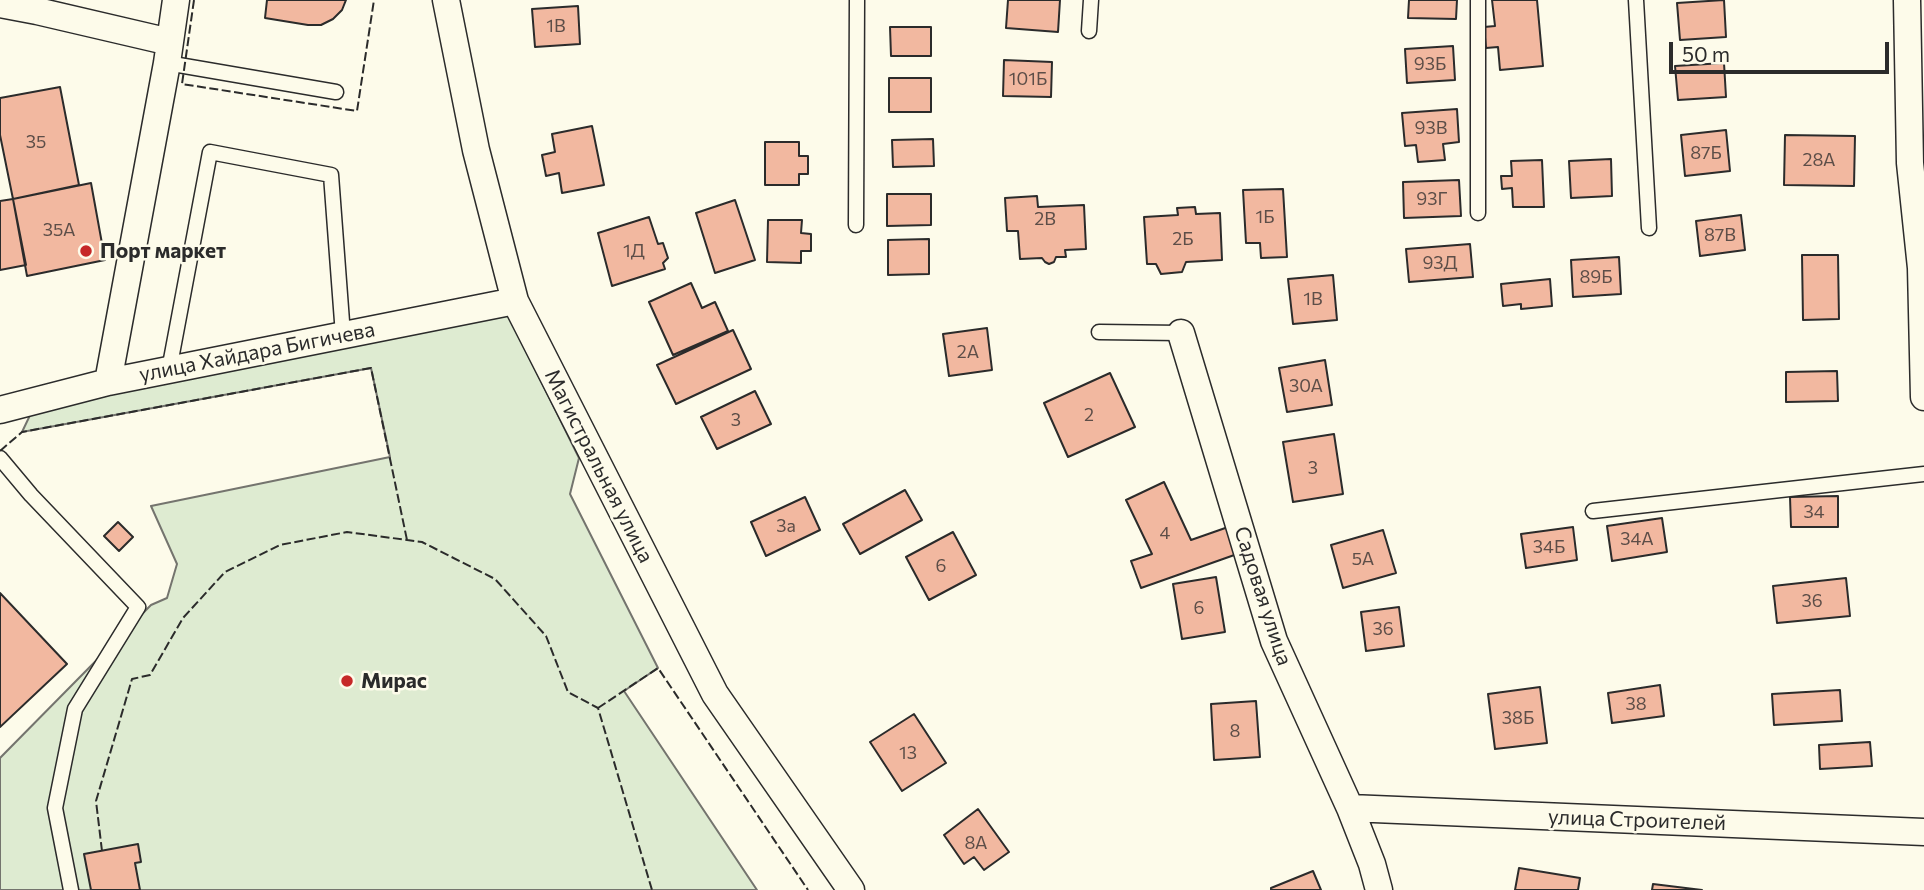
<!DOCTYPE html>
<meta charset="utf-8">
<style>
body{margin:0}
#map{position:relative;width:1924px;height:890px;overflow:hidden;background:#fdfbea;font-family:Commissioner,sans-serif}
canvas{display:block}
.scale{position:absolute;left:1669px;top:42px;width:220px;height:32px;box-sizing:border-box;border:4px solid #2b2b2b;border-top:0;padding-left:9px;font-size:21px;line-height:24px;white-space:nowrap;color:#2b2b2b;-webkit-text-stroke:5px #fdfbea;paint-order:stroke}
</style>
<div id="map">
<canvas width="1924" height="890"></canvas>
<div class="scale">50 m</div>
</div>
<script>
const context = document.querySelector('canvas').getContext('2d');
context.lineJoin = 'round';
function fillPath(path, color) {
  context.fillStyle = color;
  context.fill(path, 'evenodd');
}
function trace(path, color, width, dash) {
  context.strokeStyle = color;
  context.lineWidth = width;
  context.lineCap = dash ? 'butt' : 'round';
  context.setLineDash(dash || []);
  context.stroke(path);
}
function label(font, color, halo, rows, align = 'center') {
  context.font = font + ' Commissioner,sans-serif';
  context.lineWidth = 5;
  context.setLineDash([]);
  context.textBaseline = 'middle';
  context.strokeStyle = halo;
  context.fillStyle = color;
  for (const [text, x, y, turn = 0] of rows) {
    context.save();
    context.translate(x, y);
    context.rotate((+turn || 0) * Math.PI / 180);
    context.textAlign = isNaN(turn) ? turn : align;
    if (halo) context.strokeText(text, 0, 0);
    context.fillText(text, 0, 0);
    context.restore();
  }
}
const green = new Path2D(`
 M506 310 579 458 570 494 658 668 624 691 757 890H0V758L151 605 167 598 177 564 151 506 390 457 371 368 22 432 33 409Z`);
fillPath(green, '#deebd1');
trace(green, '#74746e', 2);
const building = new Path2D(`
 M267 0H346L342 10 333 19 321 25H308L265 18Z
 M1008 0H1060L1058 32 1006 28Z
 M1409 0H1457L1456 19 1408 18Z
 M1492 0H1537L1543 66 1500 70 1498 47 1486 48 1484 27 1495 26Z
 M1724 0 1726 37 1680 40 1677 3Z
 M578 6 580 44 535 47 532 9Z
 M890 27H931V56H891Z
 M1453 46 1455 80 1407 83 1405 49Z
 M1004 60 1052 62 1051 97 1003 96Z
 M1724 63 1726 97 1678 100 1675 66Z
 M889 78H931V112H889Z
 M60 87 79 185 13 199 0 135V98Z
 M1457 109 1459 142 1443 144 1445 160 1418 162 1416 145 1405 146 1402 113Z
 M592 126 604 185 562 193 559 173 546 176 542 155 555 152 552 134Z
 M1726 130 1730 171 1685 176 1681 135Z
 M1785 135 1855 136 1854 186 1784 185Z
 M933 139 934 166 893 167 892 140Z
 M765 142H799V156H808V174H799V185H765Z
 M1611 159 1612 196 1571 198 1569 161Z
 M1542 160 1544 207H1513L1512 188 1502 189 1501 176H1512L1511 161Z
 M1459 180 1461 216 1404 218 1403 182Z
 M91 183 105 260 27 276 13 199Z
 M1283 189 1287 257 1261 258 1260 243H1246L1243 190Z
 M887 194H931V225L887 226Z
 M1037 196 1038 207 1084 205 1086 249 1065 250 1066 257H1056L1054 262 1049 264 1045 262 1042 258 1020 259 1018 231H1007L1005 198Z
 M13 199 26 265 0 270V201Z
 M735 200 755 260 715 273 696 213Z
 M1195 207 1196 214 1220 213 1222 260 1186 262 1182 272 1161 274 1156 264H1147L1144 217 1178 215 1177 208Z
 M1741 215 1745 250 1700 256 1696 221Z
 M649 217 658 244 663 243 668 258 663 263 665 269 612 286 598 233Z
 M768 220H802L801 233 811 234V251H801V263L767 262Z
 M929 239V274L888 275V240Z
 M1470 244 1473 277 1409 282 1406 249Z
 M1802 255H1838L1839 319 1803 320Z
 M1619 257 1621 294 1573 297 1571 260Z
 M1333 275 1337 320 1293 324 1288 279Z
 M1550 279 1552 306 1521 309V304L1503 306 1501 284Z
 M691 283 702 308 715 302 728 331 673 355 649 302Z
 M987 328 992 370 949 376 943 334Z
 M733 330 751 369 676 404 657 365Z
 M1325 360 1332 405 1287 412 1279 368Z
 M1837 371 1838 401 1786 402V372Z
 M1110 373 1135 427 1068 457 1044 403Z
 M755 391 771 424 717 449 701 417Z
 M1334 434 1343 494 1293 502 1283 442Z
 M1164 482 1191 540 1231 526 1240 553 1141 588 1131 561 1152 554 1126 500Z
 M905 490 922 520 860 554 843 524Z
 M1838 496V527H1791L1790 497Z
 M805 497 820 530 766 556 751 522Z
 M1662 518 1667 552 1612 561 1607 526Z
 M118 522 133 537 119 551 104 536Z
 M1573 527 1577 560 1526 568 1521 534Z
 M1383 530 1396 573 1343 588 1331 545Z
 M953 532 976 575 929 600 906 557Z
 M1216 577 1225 632 1182 639 1173 584Z
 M1846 578 1850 616 1777 623 1773 586Z
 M0 593 67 664 0 727Z
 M1399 607 1404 646 1366 651 1361 612Z
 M1660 685 1664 716 1612 723 1608 693Z
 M1540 687 1547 743 1495 749 1488 694Z
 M1840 690 1842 721 1774 725 1772 694Z
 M1256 701 1260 757 1214 760 1211 704Z
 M914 714 946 763 902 791 870 742Z
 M1870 742 1872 766 1820 769 1819 745Z
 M978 809 1009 852 984 870 974 857 964 864 944 835Z
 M138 844 141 862 135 863 140 890H91L84 854Z
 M1519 868 1580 878 1578 890H1515Z
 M1313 871 1321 890H1271V888Z
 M1653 884 1702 890H1652Z`);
fillPath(building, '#f2b8a0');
trace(building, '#2b2b2b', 2);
const lane = new Path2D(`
 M1636 0 1649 228
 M1089 31 1091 0
 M167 63 336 92
 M1478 213V0
 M856 225 857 0
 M1099 332 1181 333
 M169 370 210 152 331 175 343 335
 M0 458 31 495 138 607 75 709 55 808 71 890
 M1593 511 1924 474`);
const street = new Path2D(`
 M446 0 476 150 515 301 715 694 851 890
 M1907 0 1910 163 1921 268 1924 397
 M0 4 37 11 170 42
 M1181 333 1274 641 1350 808 1372 864 1379 890
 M108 382 167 63 176 0
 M0 410 108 382 515 301
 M1350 808 1924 832`);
trace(lane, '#2b2b2b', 17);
trace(street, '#2b2b2b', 29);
trace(lane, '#fdfbea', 14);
trace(street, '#fdfbea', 26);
trace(new Path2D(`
 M194 0 182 84 357 111 374 0
 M0 451 22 432 371 368 407 540
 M598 708 658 668 808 890
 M102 851 96 801 132 679 150 675 183 618 225 572 280 545 347 532 422 542 495 579 546 636 568 692 598 708 652 890`), '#2b2b2b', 2, [9, 3.5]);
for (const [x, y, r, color] of [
 [86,251,7,"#c62828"],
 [347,681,7,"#c62828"]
]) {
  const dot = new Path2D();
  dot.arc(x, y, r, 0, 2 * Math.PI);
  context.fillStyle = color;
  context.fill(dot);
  trace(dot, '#fdfbea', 2.5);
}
label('18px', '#5d4e48', null, [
 ["1В",556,26],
 ["93Б",1430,64],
 ["101Б",1028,79],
 ["93В",1431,128],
 ["35",36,142],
 ["87Б",1706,153],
 ["28А",1819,160],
 ["93Г",1432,199],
 ["1Б",1265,217],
 ["2В",1045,219],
 ["35А",59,230],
 ["87В",1720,235],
 ["2Б",1183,239],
 ["1Д",634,251],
 ["93Д",1440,263],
 ["89Б",1596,277],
 ["1В",1313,299],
 ["2А",968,352],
 ["30А",1306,386],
 ["2",1089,415],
 ["3",736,420],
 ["3",1313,468],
 ["34",1814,512],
 ["3а",786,526],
 ["4",1165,533],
 ["34А",1637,539],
 ["34Б",1549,547],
 ["5А",1363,559],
 ["6",941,566],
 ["36",1812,601],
 ["6",1199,608],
 ["36",1383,629],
 ["38",1636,704],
 ["38Б",1518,718],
 ["8",1235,731],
 ["13",908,753],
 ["8А",976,843]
]);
label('bold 21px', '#2b2b2b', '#fdfbea', [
 ["Порт маркет",100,251],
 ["Мирас",361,681]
], 'left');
label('21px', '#2b2b2b', '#fdfbea', [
 ["улица Хайдара Бигичева",257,352,-11],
 ["Магистральная улица",599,466,63],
 ["Садовая улица",1263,596,72],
 ["улица Строителей",1637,820,2]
]);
</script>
